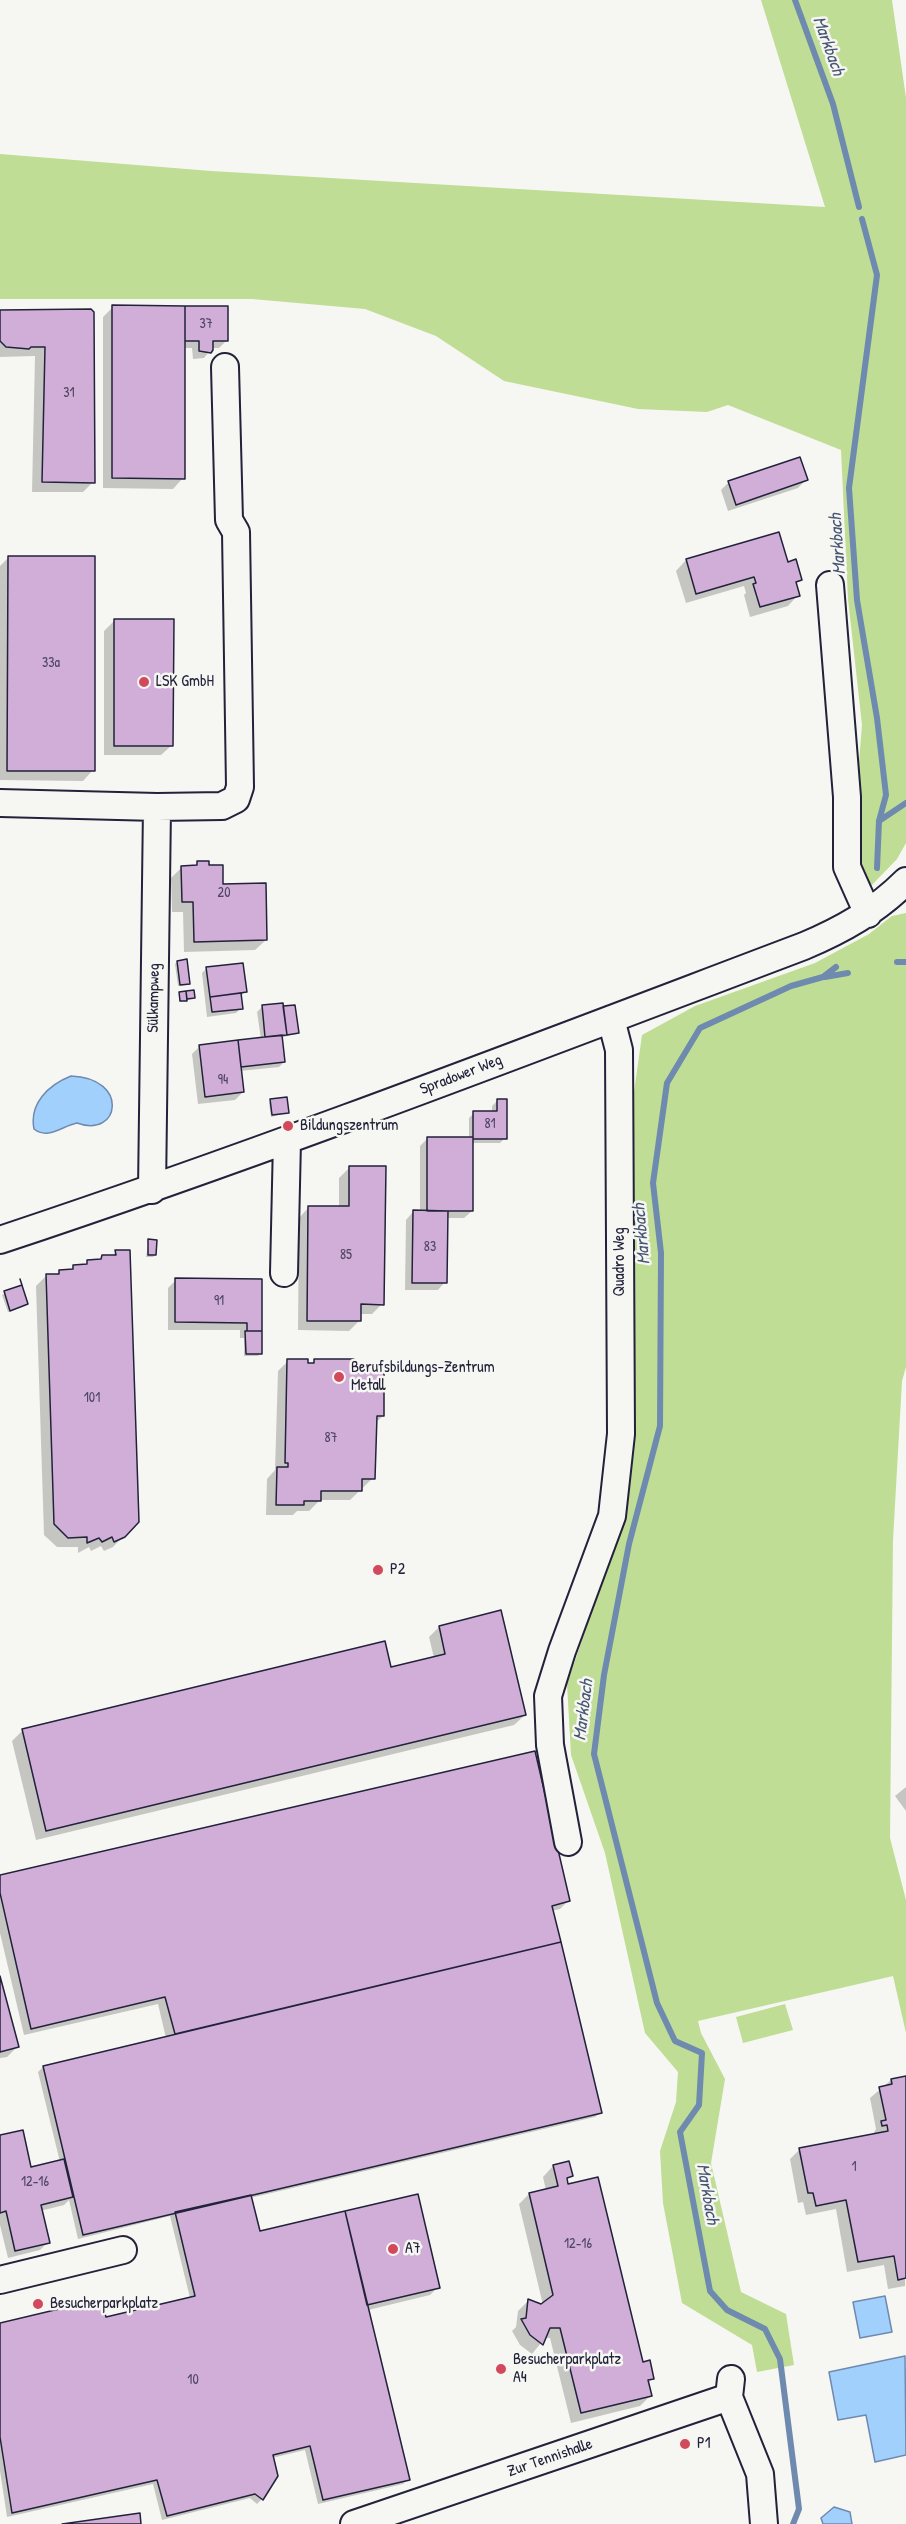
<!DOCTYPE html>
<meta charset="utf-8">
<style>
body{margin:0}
canvas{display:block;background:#f6f6f2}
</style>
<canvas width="906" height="2524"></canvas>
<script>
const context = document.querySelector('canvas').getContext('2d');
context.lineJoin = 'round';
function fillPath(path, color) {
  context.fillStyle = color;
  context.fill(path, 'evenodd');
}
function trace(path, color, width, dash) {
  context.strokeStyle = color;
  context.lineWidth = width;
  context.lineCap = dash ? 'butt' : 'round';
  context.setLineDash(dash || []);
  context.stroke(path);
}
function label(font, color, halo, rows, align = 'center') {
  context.font = font + ' "Patrick Hand",sans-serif';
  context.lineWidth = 5;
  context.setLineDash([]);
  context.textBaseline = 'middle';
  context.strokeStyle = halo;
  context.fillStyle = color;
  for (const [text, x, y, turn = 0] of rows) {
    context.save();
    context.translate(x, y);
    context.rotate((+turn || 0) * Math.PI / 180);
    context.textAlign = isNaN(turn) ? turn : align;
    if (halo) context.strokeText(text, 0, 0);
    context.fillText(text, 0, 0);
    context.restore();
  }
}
fillPath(new Path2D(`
 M761 0H892L906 98V843L897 859 870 887 856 874 855 811 862 725 848 599 841 450 728 405 707 412 638 409 504 381 436 336 365 309 252 299H0V154L211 171 825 207Z
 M906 913V1367L902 1381 893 1540 890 1838 906 1900V2033L893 1976 698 2021 701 2033 725 2079 711 2163 741 2292 786 2314 794 2365 757 2372 752 2345 682 2303 663 2203 660 2151 676 2102 678 2072 645 2033 605 1853 571 1755 567 1684 628 1507 632 1106 642 1035 695 1006 815 963 869 934 892 916Z
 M785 2004 793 2030 743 2043 736 2017Z`), '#c0dd95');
const water = new Path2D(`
 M71 1076C130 1078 120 1139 77 1123 62 1126 48 1140 34 1129 29 1104 48 1085 71 1076Z
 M885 2296 892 2332 860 2338 853 2302Z
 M905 2356 906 2455 875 2462 866 2415 838 2420 829 2372Z
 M834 2507 850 2512 852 2524H823L821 2518Z`);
fillPath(water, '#a2d0fd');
trace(water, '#6f8aaf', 1.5);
fillPath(new Path2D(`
 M113 307 226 341 219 348H212L204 358 193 359 192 348H183V478L173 489 103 488V317Z
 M90 310 93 482 83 492H32L35 356 0 357V311Z
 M806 480 798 488 728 511 721 490 729 482Z
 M8 558 93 770 83 781 0 780V566Z
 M686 560 787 564 800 579 795 585 798 595 788 606 750 617 744 595 746 593 744 586 686 603 676 571Z
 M114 621 172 745 161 755H104V631Z
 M197 863 208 867 266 940 255 950 184 952 183 912H172L171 878 182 867H193Z
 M177 962 188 983 186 985 178 986 175 964Z
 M207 968 245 992 240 997 241 1008 236 1013 207 1017 202 973Z
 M193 992 191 999 179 1002 180 993Z
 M262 1007 297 1033 281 1038 284 1062 279 1067 240 1071 243 1092 235 1100 198 1104 192 1054 200 1046 261 1039 257 1012Z
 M271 1101 287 1113 271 1117 269 1103Z
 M497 1101 505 1138 500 1143H471L472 1211 464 1218H446L445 1282 438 1290H405L406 1220 413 1212H420V1146L428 1138 469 1140V1118L474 1113H492V1106Z
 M350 1167 382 1304 372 1314H360V1320L349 1331 298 1330 299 1218 309 1207 339 1208V1178Z
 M149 1241 155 1255 153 1257H146Z
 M116 1252 138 1521 113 1547 104 1551 101 1546 91 1551 89 1547 78 1553V1547H57L44 1535 36 1286 46 1276 69 1271 74 1266H84L88 1262 98 1261 102 1257 112 1256Z
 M176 1280 261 1281 260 1354 258 1356H244V1338H240V1330H168V1288Z
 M21 1287 27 1304 8 1312 2 1295Z
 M288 1361 306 1364H311L315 1361 352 1375H358L368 1366 383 1416 375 1423 373 1478 350 1500H320L309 1511H297L293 1515H266L267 1479 275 1470 278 1371Z
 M439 1627 525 1715 514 1725 36 1840 12 1741 23 1730 390 1669 434 1658 429 1637Z
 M906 1787V1811L895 1796Z
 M0 1876 568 1901 560 1909 551 1911 600 2113 595 2117 250 2198 259 2233 438 2287 430 2295 368 2310 408 2479 403 2484 318 2504 305 2450 272 2458 262 2499 257 2504 250 2498 162 2520 153 2484 7 2517 0 2471V2325L105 2318 190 2298 170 2216 78 2239 69 2200 64 2205 40 2211 48 2242 40 2250 8 2258 0 2225V2137L30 2169 60 2162 38 2072 43 2067 166 2038 158 2004 24 2035 0 1933Z
 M0 1977 17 2047 7 2057 0 2058Z
 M891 2080 906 2084 905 2290V2286L888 2289 884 2265 847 2272 836 2209 806 2215 803 2202 798 2203 790 2159 800 2149 872 2136 876 2129 870 2098Z
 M553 2166 571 2175 566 2181 642 2364 653 2378 647 2384 650 2396 640 2406 571 2423 550 2338H545L532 2354 520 2345 512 2331 516 2327 518 2311 528 2301 543 2305 519 2204 529 2194 546 2190 543 2177Z`), '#0003');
trace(new Path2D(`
 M795 0 833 104 859 207
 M862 219 877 275 849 488 857 600 877 718 886 795 879 821 877 868
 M879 821 906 803
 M897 962H906
 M825 977 848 973
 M793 2524 799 2509 780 2359 765 2329 727 2310 710 2291 680 2132 699 2105 702 2053 675 2041 657 2003 594 1754 604 1675 629 1544 660 1426 661 1253 653 1183 667 1083 700 1028 791 986 823 977 836 967`), '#6f8aaf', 6);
const building = new Path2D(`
 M112 305 185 306V479L112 478Z
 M185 306H228V341H213V350L211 353 199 351V341H185Z
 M91 309 94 312 95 483 42 482 45 347H31L29 349 6 347 0 341V310Z
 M800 457 808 480 736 505 728 481Z
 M779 532 788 562 796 559 802 580 796 582 800 596 760 607 753 584 756 583 754 577 696 594 686 559Z
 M8 556H95V771H7Z
 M114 619H174L173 746H114Z
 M197 861H209V865H223V884L266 883 267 940 194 942 193 902H182L181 866 197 865Z
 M187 959 190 984 180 985 177 961Z
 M243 963 247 992 210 997 206 967Z
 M194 990 195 998 187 999 186 991Z
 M186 991 187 1001H180L179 992Z
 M241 993 243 1009 212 1012 210 997Z
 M283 1003 287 1035 265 1037 262 1005Z
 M295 1005 299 1033 287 1035 283 1006Z
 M282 1035 285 1062 241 1067 238 1040Z
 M238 1040 244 1092 205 1097 199 1045Z
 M287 1097 289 1113 272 1115 270 1099Z
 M497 1099H507V1139H473V1111H497Z
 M427 1137H473V1211H427Z
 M349 1166H386L384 1305 361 1304V1321H307L308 1206H349Z
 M413 1210 448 1211 447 1283H412Z
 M148 1239 157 1240 156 1255H148Z
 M115 1250H130L139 1522 125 1537 114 1542 112 1537 102 1542 99 1538 87 1543V1537L68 1538 54 1524 46 1274H59V1270L73 1269V1265L87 1264V1260L101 1259 102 1255H116Z
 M175 1278 262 1279V1331H247V1323L175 1322Z
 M20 1279 28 1304 10 1311 4 1291 22 1285Z
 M245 1331H262V1354H246Z
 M287 1359H308V1363H314V1359H354V1373H367V1364H384V1416H377L375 1479H362V1491H321V1501H304V1505H276L277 1467H288V1463H285Z
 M501 1610 526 1715 46 1831 22 1729 385 1641 391 1667 445 1654 439 1626Z
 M535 1751 570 1901 552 1906 561 1942 175 2034 165 1997 31 2029 0 1893V1875Z
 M561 1942 602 2113 83 2235 43 2066Z
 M0 1976 19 2047 0 2052Z
 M906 2076V2278L898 2280 894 2256 858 2262 846 2200 816 2206 813 2193H808L799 2148 888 2131 887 2125 882 2126 881 2121 886 2120 879 2087 892 2084 891 2079Z
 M23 2130 31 2167 64 2159 73 2197 41 2205 50 2243 15 2251 6 2211 0 2213V2135Z
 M569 2161 573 2176 567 2178 568 2184 598 2177 643 2362 650 2360 654 2379 648 2380 652 2396 581 2413 560 2328H550L543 2345 530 2335 521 2319 526 2318 528 2299 541 2304 553 2295 529 2193 558 2186 553 2165Z
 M418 2194 440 2288 367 2305 345 2211Z
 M251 2195 260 2231 345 2211 410 2480 323 2500 310 2446 273 2455 278 2476 263 2500 255 2494 167 2516 157 2480 12 2513 0 2437V2323L101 2299 106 2317 195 2296 175 2212Z
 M140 2513 141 2524H62Z`);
fillPath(building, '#d1aed8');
trace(building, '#22223b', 1.5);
const minor = new Path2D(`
 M830 585 847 797V867L868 914
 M0 803 157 807 222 806 236 799 240 787 236 532 229 520 225 367
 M152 1190 157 807
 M0 1240C271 1150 537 1047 804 946 842 930 876 911 906 881
 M284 1273 287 1141
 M568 1842 550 1745 548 1696 562 1651 612 1516 621 1434 619 1050 611 1019
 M0 2280 123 2250
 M729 2397 760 2474 764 2524
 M354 2524 729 2397 731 2379`);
trace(minor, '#22223b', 30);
trace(minor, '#f6f6f2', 26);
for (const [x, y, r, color] of [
 [144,682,6,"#d1495b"],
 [288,1126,6,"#d1495b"],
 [339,1377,6,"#d1495b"],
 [378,1570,6,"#d1495b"],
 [393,2249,6,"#d1495b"],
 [38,2304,6,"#d1495b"],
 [501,2369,6,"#d1495b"],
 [685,2444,6,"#d1495b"]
]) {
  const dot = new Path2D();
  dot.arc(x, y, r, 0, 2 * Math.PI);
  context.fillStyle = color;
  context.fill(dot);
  trace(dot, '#f6f6f2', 2);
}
label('14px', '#4e4562', null, [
 ["37",206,324],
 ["31",69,393],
 ["33a",51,663],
 ["20",224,893],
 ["94",223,1080],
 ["81",490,1124],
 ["83",430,1247],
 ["85",346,1255],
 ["91",219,1301],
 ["101",92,1398],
 ["87",331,1438],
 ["1",854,2167],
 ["12-16",35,2182],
 ["12-16",578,2244],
 ["10",193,2380]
]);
label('16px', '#22223b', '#f6f6f2', [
 ["LSK GmbH",156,682],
 ["Bildungszentrum",300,1126],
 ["Berufsbildungs-Zentrum",351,1368],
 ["Metall",351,1386],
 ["P2",390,1570],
 ["A7",405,2249],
 ["Besucherparkplatz",50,2304],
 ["Besucherparkplatz",513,2360],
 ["A4",513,2378],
 ["P1",697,2444]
], 'left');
label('16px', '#22223b', '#f6f6f2', [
 ["Sülkampweg",154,998,-89],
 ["Spradower Weg",461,1075,-21],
 ["Quadro Weg",620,1262,-90],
 ["Zur Tennishalle",550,2458,-19]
]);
label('italic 18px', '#485675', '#f6f6f2', [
 ["Markbach",828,46,70],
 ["Markbach",838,544,-94],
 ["Markbach",642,1234,-95],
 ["Markbach",584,1710,-83],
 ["Markbach",707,2194,80]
]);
</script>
